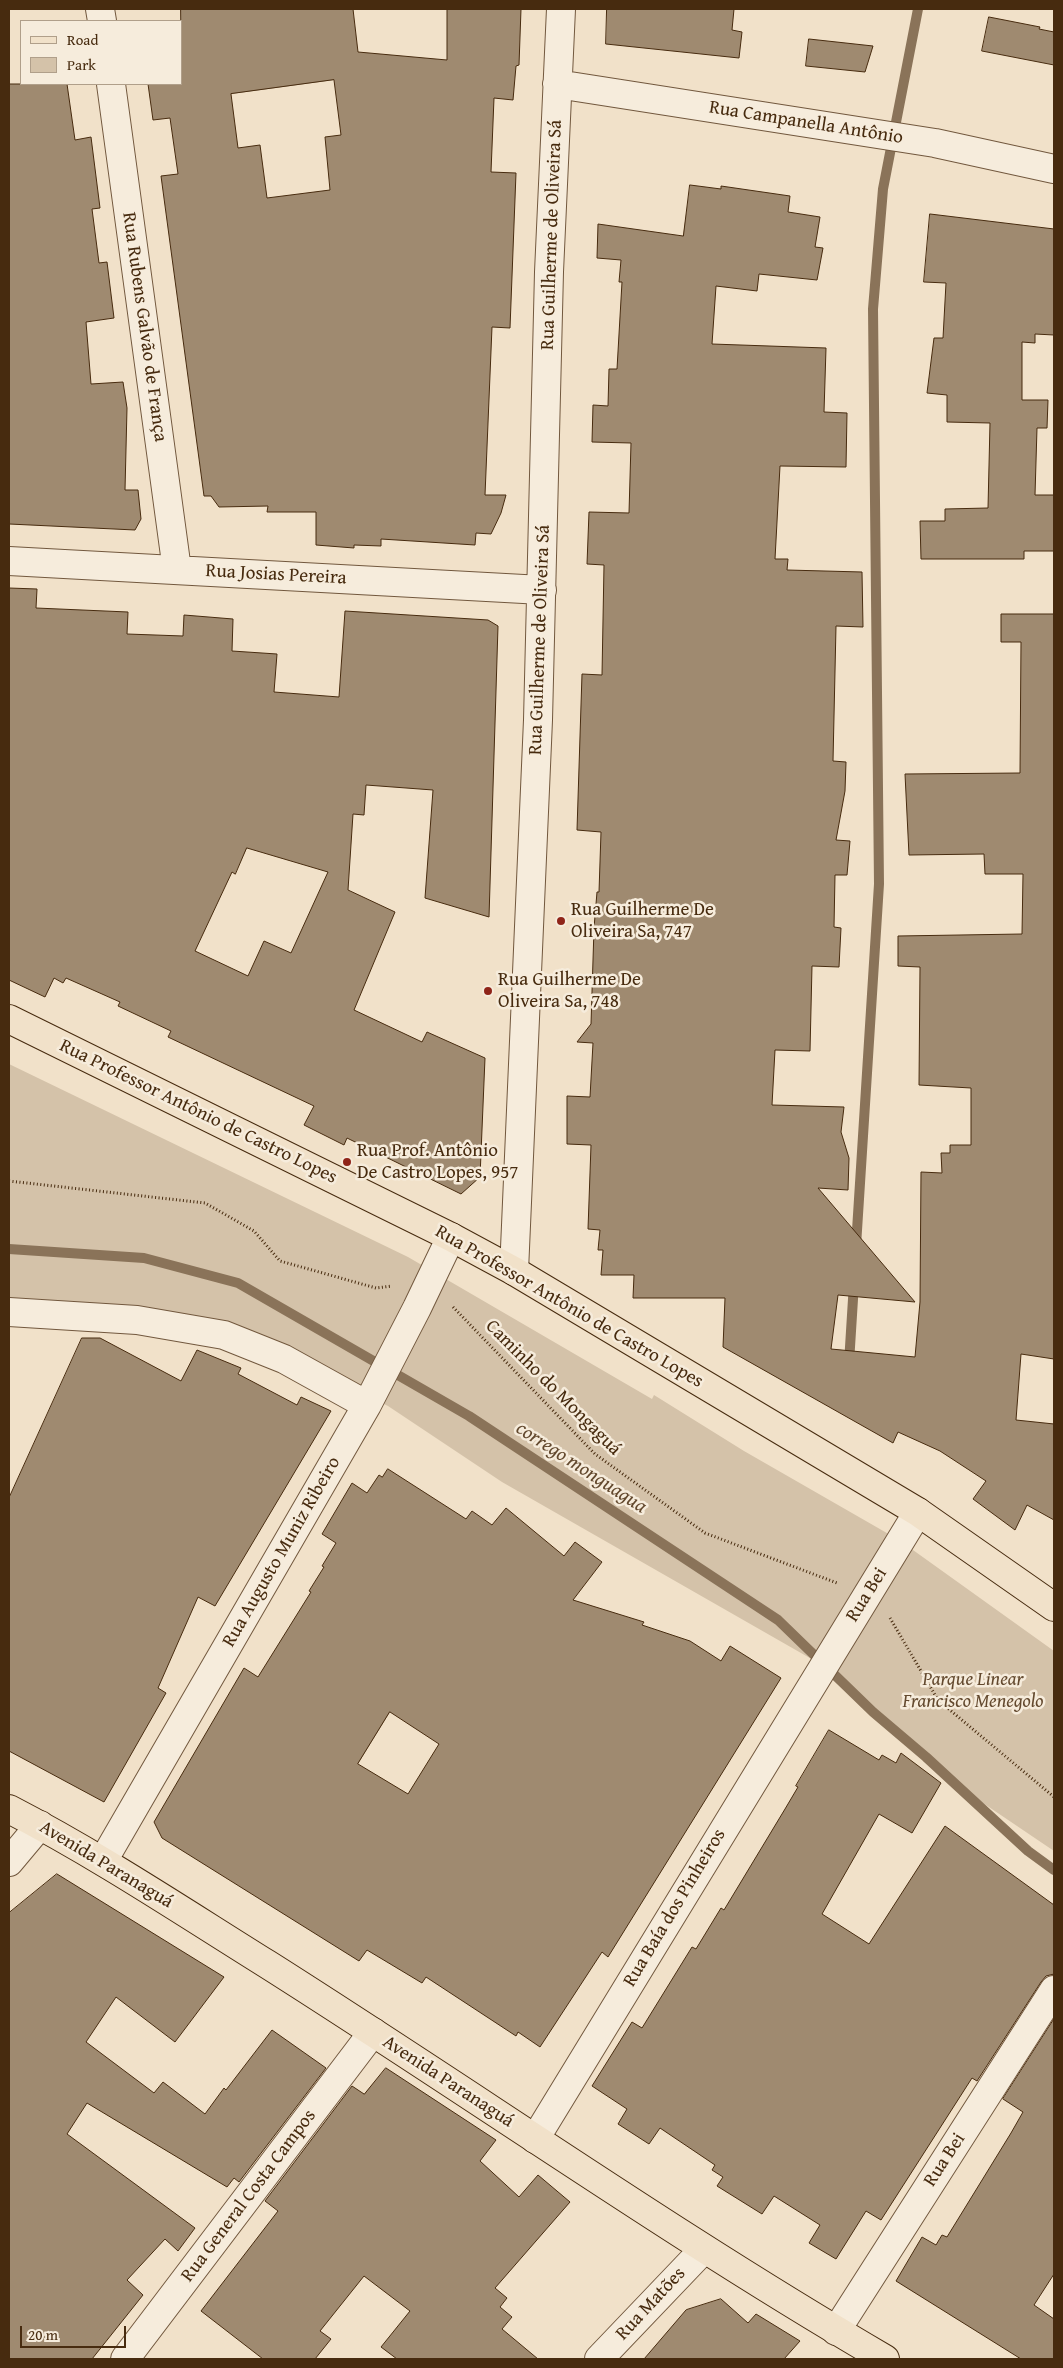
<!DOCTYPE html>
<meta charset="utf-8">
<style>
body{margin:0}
#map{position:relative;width:1063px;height:2368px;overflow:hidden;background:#f1e1c9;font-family:"Gentium Book Plus",serif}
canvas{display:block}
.frame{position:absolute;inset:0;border:10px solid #472b0f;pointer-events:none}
.legend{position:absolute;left:20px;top:20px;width:162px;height:65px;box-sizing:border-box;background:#f6ecdc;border:1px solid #b09f8a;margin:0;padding:6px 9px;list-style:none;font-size:15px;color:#472b0f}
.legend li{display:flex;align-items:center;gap:10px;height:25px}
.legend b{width:25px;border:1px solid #b09f8a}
.scale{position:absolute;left:20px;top:2326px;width:106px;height:22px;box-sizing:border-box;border:2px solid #472b0f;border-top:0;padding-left:6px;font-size:15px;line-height:18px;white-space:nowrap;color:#472b0f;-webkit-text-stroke:4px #f6ecdc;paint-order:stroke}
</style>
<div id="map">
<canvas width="1063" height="2368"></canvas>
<div class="frame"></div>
<ul class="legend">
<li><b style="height:6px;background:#f1e1c9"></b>Road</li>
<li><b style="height:14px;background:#d4c2a9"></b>Park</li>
</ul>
<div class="scale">20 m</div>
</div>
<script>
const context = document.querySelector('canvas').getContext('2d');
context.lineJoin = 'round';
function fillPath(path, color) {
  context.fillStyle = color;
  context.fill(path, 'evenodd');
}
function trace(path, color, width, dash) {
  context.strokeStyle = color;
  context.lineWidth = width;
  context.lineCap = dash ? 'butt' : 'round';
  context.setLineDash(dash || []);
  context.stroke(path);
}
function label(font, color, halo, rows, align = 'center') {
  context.font = font + ' "Gentium Book Plus",serif';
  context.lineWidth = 5;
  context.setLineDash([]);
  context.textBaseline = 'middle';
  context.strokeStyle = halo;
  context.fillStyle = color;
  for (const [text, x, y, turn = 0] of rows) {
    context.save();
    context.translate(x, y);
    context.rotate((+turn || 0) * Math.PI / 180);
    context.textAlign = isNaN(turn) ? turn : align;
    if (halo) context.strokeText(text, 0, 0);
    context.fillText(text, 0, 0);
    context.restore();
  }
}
fillPath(new Path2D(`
 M9 1064 408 1257 652 1399 654 1395 744 1451 899 1540 1054 1651V1851L983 1803 815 1661 502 1482 388 1406 257 1341 9 1316Z`), '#d4c2a9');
trace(new Path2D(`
 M856 1246 879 884 873 309 883 189 918 9
 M9 1249 144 1258 238 1283 469 1416 778 1620 873 1712 926 1757 1028 1851 1054 1870
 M849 1363 854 1283`), '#8a7359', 10);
const building = new Path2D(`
 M181 9H353L358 52 447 60V9H521L519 65 516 66 513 100 494 98 491 172 516 173 510 328 492 327 485 495H506L501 513 491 534 476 533 475 545 381 539V546L354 545V548L316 545V512H267L268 506 219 507 211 496H204L161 176 178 174 170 118 153 120 148 84H181ZM334 80 341 135 325 137 330 190 267 198 260 145 238 148 231 94Z
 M607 9H734L732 30 742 32 739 58 606 44Z
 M989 17 1040 27 1039 29 1054 32V65L982 51Z
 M809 39 873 46 865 72 806 66Z
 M9 84H67L75 140 91 137 100 208 92 209 99 263 107 262 114 318 86 322 91 384 123 382 127 408 125 490H138L141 519 135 530 9 524Z
 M690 185 721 189V186L790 196 788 212 820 217 815 247 823 248 817 280 759 274 757 291 716 286 712 344 826 348 824 412 847 413 846 467 780 466 775 559H788L787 570 862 572 863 627 836 626 833 761 846 762 845 791 836 840 850 841 847 875H835L834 927 841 928 839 967 812 966 810 1051 775 1050 772 1105 844 1107 841 1132 849 1158 848 1190 818 1188 915 1302 838 1295 831 1349 915 1357 920 1302 921 1172 942 1173 941 1153H950V1145H971V1088L919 1085 920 967 898 966V936L1022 934 1023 874H985L984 854 909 855 905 774 1020 773 1021 642H1001V614H1054V1359L1021 1354 1016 1420 1054 1424V1520L1027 1505 1015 1530 973 1499 986 1481 940 1451 898 1432 893 1443 723 1347 725 1298H633L634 1275H601L603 1250H598L600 1230 588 1229 591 1145 567 1144V1096L590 1097 593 1043 577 1042 591 1024 594 928 597 892H599L601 832 577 830 582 674 602 675 604 565 587 564 589 512 629 513 631 443 592 442 593 405 608 406 609 369H617L622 282H619L621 260 597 258 598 224 683 236Z
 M930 214 1054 229V335L1035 334V343L1022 342V400H1048L1047 428H1037L1035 495H1054V551H1024V559H921L920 521H945V509L988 508 990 423 947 422V395L927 393 934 338H943L946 283 924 282Z
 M9 588 37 589 36 608 128 612 127 634 183 636 184 615 233 619 232 651 277 654 274 692 339 697 345 611 488 620 498 626 489 917 425 898 433 790 366 785 364 815 353 814 348 890 395 912 354 1010 422 1042 427 1032 485 1058 480 1177 461 1194 347 1138 344 1145 304 1125 314 1106 168 1037 171 1031 118 1006 120 1002 66 978 63 983 54 978 45 997 9 980ZM247 848 328 872 291 953 264 941 248 976 195 951 232 872 235 874Z
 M82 1338H100L181 1381 197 1350 241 1368 238 1374 297 1405 301 1397 331 1411 215 1606 198 1597 158 1688 166 1693 104 1802 9 1751V1498Z
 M388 1469 466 1519 472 1511 492 1525 506 1508 564 1556 575 1542 602 1562 573 1600 644 1622 642 1625 690 1641 721 1661 730 1646 781 1678 608 1957 602 1952 540 2047 518 2032 516 2036 426 1977 422 1983 367 1950 359 1961 162 1838 154 1822 244 1668 258 1677 311 1592 309 1591 324 1567 322 1566 336 1543 322 1534 352 1483 367 1493 379 1475 382 1477ZM390 1712 439 1744 408 1794 358 1764Z
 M829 1730 879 1760 882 1755 896 1763 901 1753 941 1783 912 1833 879 1814 822 1914 869 1944 945 1826 1054 1905V1974L1046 1976 1041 1982 977 2081 972 2078 881 2220 866 2211 836 2259 809 2243 820 2225 774 2196 762 2214 717 2186 723 2177 712 2170 715 2165 660 2128 649 2144 618 2124 627 2109 592 2086 632 2022 642 2028 692 1947 696 1949 721 1908 724 1910 785 1809 798 1787 796 1786Z
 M57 1874 224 1977 175 2042 116 1997 86 2042 154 2093 163 2082 205 2114 224 2088 226 2090 272 2030 326 2068 239 2182 234 2178 227 2187 87 2103 67 2134 195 2228 178 2251 165 2239 127 2280 143 2295 92 2359H9V1913Z
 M1054 2019V2274L1034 2305 1054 2319V2359H1021L896 2281 922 2237 936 2245 942 2235 947 2237 1011 2133 1023 2112 1003 2099Z
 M386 2068 496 2140 480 2161 519 2197 538 2175 570 2202 495 2288 507 2298 500 2307 512 2317 502 2329 538 2359H397L381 2347 410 2311 364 2276 320 2331 331 2339 315 2359H263L201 2311 278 2211 265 2201 352 2086 364 2094Z
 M721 2299 748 2323 756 2314 800 2341 784 2359H644L686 2310Z`);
fillPath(building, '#9f8a70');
trace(building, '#472b0f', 1);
const minor = new Path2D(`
 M100 9 102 21
 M111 84 177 570
 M557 84 935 143 1054 169
 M9 561 542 590
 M514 1271 538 720 549 272 561 9
 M9 1312 137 1320 224 1335 284 1359 367 1405
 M103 1861 367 1405 417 1308 451 1237
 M9 1862 40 1825
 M535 2139 918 1512
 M836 2331 1054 1990
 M125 2359 373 2032
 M599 2359 704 2249`);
const major = new Path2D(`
 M9 1019 451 1237 514 1271 918 1512 1054 1607
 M9 1809C98 1855 182 1911 267 1964 474 2095 674 2236 885 2359`);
trace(minor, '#72583e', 30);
trace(major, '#472b0f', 30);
trace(new Path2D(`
 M9 1181 205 1203 254 1231 280 1261 376 1288 392 1286
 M453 1307 595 1454 705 1533 837 1583
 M890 1618 938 1700 1054 1797`), '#472b0f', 3, [1, 2.5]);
trace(minor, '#f6ecdc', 28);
trace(major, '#f1e1c9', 28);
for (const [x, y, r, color] of [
 [561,921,5,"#8f2418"],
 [488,991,5,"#8f2418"],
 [347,1162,5,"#8f2418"]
]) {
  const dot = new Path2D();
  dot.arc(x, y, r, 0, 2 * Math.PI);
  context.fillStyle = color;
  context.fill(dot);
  trace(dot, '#f6ecdc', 2);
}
label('19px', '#472b0f', '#f6ecdc', [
 ["Rua Campanella Antônio",806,123,9],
 ["Rua Guilherme de Oliveira Sá",552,235,-88],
 ["Rua Rubens Galvão de França",144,327,82],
 ["Rua Josias Pereira",276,575,3],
 ["Rua Guilherme de Oliveira Sá",540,640,-88],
 ["Rua Professor Antônio de Castro Lopes",198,1112,26],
 ["Rua Professor Antônio de Castro Lopes",569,1307,30],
 ["Caminho do Mongaguá",553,1388,45],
 ["Rua Augusto Muniz Ribeiro",282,1552,-60],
 ["Rua Bei",867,1595,-58],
 ["Avenida Paranaguá",106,1865,31],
 ["Rua Baía dos Pinheiros",675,1908,-59],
 ["Avenida Paranaguá",448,2082,33],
 ["Rua Bei",945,2160,-57],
 ["Rua General Costa Campos",249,2196,-53],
 ["Rua Matões",651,2304,-47]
]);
label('19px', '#472b0f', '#f6ecdc', [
 ["Rua Guilherme De",571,910],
 ["Oliveira Sa, 747",571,932],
 ["Rua Guilherme De",498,980],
 ["Oliveira Sa, 748",498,1002],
 ["Rua Prof. Antônio",357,1151],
 ["De Castro Lopes, 957",357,1173]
], 'left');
label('italic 19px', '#63492e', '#f6ecdc', [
 ["Parque Linear",973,1680],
 ["Francisco Menegolo",973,1702]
]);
label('italic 20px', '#63492e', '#f6ecdc', [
 ["corrego monguagua",581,1468,33]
]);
</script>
